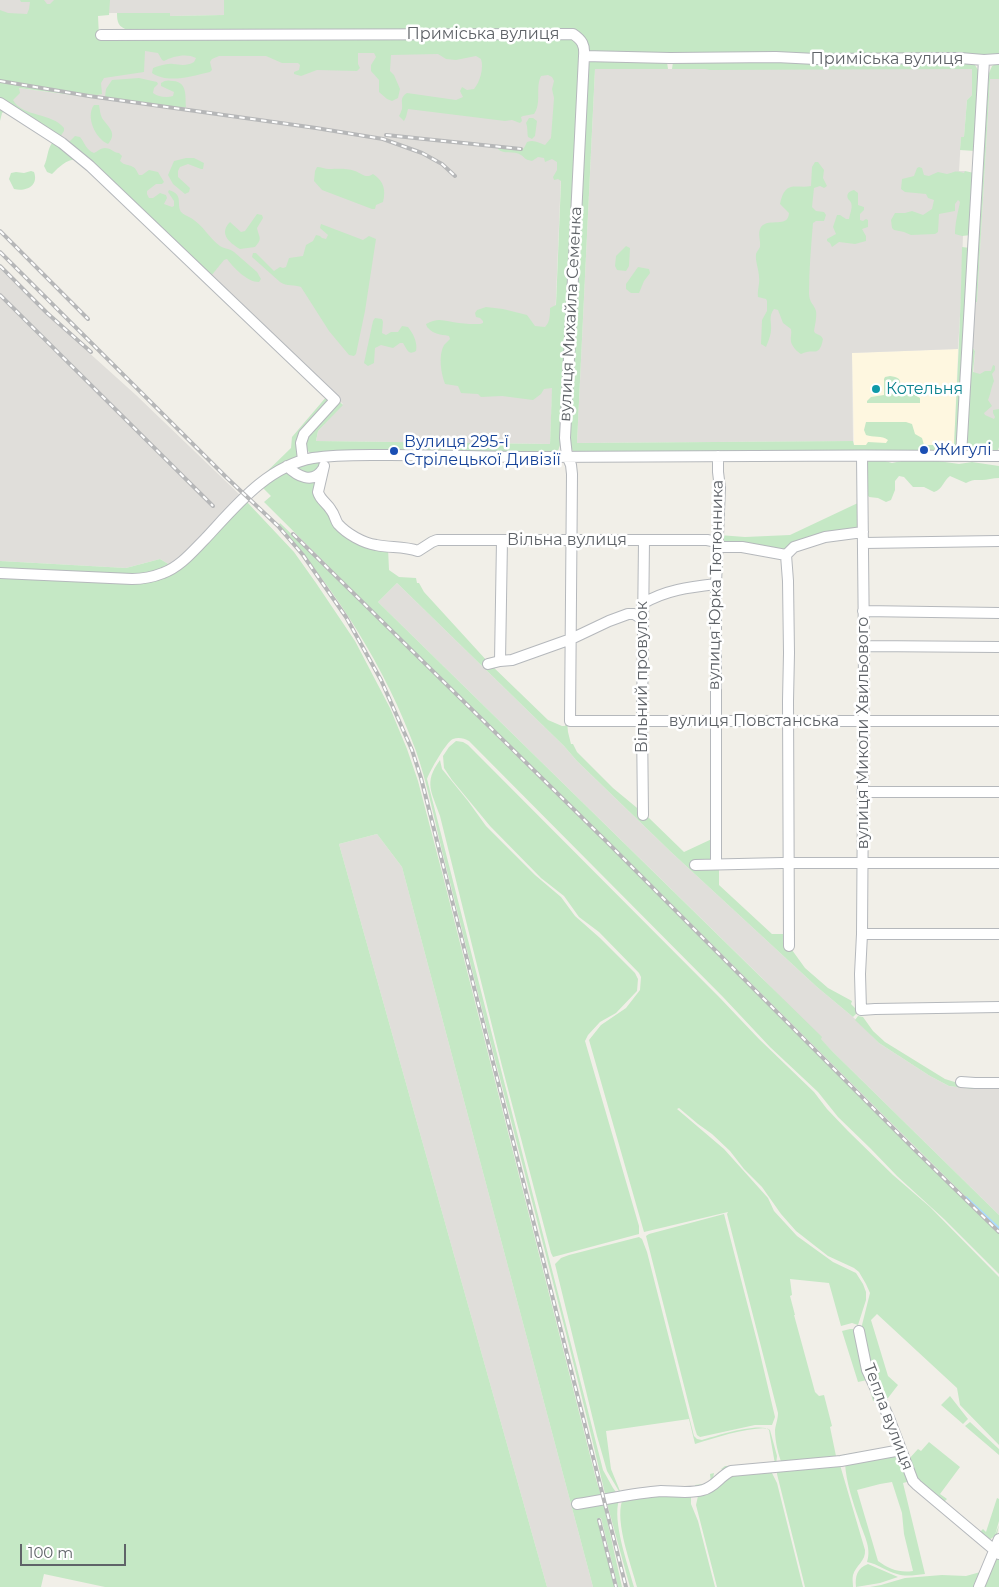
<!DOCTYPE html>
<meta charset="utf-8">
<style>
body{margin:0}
#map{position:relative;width:999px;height:1587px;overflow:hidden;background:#f1efe8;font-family:Montserrat,sans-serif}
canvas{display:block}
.scale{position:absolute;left:20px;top:1544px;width:106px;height:22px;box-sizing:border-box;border:2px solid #5f6368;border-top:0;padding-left:6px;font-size:15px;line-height:18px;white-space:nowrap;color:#5f6368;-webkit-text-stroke:4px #fff;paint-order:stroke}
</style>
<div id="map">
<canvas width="999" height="1587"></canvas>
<div class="scale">100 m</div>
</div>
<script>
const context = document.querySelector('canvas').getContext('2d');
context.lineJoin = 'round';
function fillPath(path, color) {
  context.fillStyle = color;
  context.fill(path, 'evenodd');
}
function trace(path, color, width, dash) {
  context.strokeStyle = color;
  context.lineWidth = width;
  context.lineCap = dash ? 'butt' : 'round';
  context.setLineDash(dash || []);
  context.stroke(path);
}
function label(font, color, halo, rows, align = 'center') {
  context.font = font + ' Montserrat,sans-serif';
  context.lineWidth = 5;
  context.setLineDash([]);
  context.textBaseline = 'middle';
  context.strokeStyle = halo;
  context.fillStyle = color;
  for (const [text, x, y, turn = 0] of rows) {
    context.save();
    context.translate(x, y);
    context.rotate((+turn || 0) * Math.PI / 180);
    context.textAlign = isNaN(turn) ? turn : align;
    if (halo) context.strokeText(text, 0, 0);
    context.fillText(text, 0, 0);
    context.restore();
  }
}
fillPath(new Path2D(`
 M958 349 954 445H854L852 353Z`), '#fef7e0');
fillPath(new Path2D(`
 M0 0H224L225 15 170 16 169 13H112L0 16Z
 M144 51 566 54 550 444 316 441 318 431 343 404 92 163 7 104 11 87 94 98 97 74Z
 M595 69H973L972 95 967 100 964 138H961L959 171H965L961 298 958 349 852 353 853 441 577 443Z
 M990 79H999V435L968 440 975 351 971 345 974 302H977Z
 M0 269 46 314 136 395 241 496 179 558 170 565 160 559 126 568 0 561Z
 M397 583 564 746 577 761 671 852 817 987 853 1017 879 1043 930 1076 949 1086 972 1089H999V1215L832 1051 761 977 378 602Z
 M377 834 402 867 593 1587H547L339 844Z`), '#e0deda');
fillPath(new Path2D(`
 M20 0H44L47 4H50L54 0H110L109 15 98 16 99 37H571L577 39 582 55 560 445 558 451 311 454 305 448 304 440 339 401 343 405 318 431 316 441 550 444 552 388 544 389 541 394 533 400 502 396 481 397 478 394 461 393 458 386 445 384C441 374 438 355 444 345 446 343 448 341 450 339L449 336C440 334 434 335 427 327L426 324C439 316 447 322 459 323 466 324 473 324 480 324L483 323V321L480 318 476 317 475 313 477 310 486 307 503 309 527 315 535 326 545 327C550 322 550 315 550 308L556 305 561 181 558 179 554 180 553 177 557 170V162L552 159 545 162 544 158 538 157 532 161C523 159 526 158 521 155 514 150 503 155 498 149L499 147 521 150 524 148 527 142C534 139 539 143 545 145L551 138 554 98 552 89 554 81 552 77 548 75 541 76C535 88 542 103 534 114L523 116 521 117 522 121 520 123 512 120 505 121 408 109 406 117 404 121 399 116C400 114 401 112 402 109 403 102 399 98 407 93L456 100 463 97 460 91 462 87 467 90 474 89C480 82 484 68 481 59L476 56 456 60 446 59 438 54 391 55 390 71 394 75 400 89 398 98 392 101 387 99 379 92V80L371 71V65L376 57 374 53H358V64L360 68 357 71 317 70 301 76 294 74V72L299 70 300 65 298 63H282L266 56H219L212 59 210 62 212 70 210 72C192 76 168 84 152 73L153 68C159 66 167 63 173 64 181 65 187 66 194 62L196 58C187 53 173 56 164 61L162 60 158 53 145 51 144 72 104 78 101 83 102 94 97 95 82 94 0 80V10L8 13 27 14 29 9 30 2H21Z
 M224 0H999V57L593 53 589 51 580 35 128 30C118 27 117 22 117 13H170V16L224 15Z
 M592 59 667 62 668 69H595L577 443 853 441 854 445H866L868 442 886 443 888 440C882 435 873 438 866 435L864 430 866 422H906L912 424 915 434 922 438 924 445H954C957 379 961 313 962 247L970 248 957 452 601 453 573 451 570 446 569 438 588 65Z
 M675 61 970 63 975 65 981 75 975 151 960 150 961 137H964L967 100 972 95V69L710 70 705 69H672L673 62Z
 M999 62V79H990L977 302H974L987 78 992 66Z
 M139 78 157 82 158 84 154 88 153 93C158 97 167 98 173 96L174 92 161 86V83C165 80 168 80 173 81 188 82 185 97 186 107L180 108 105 97 106 89 112 80Z
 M0 82 95 98 19 88 20 93 13 100C22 117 53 113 64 128V131L60 137 68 143 75 136 80 137C85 143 86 150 94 153 98 151 101 148 105 148 111 148 114 153 119 153L122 156 120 161C125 166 128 164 133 167 136 168 137 172 139 175H142L149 170 158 172 164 182 162 184H156L147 191V194L149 198H153L160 193 166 195 167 198 164 204 172 207 174 206V201L168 192 169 190C184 195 176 203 181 212 184 215 188 216 191 218 203 225 209 238 220 246 225 249 229 248 234 252L257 272 261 279 259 282C247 282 234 268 227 259L224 260 211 276 76 159C66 160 59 167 52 174L47 172 44 166C48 158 47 150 52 143L51 141 5 111 2 113 0 121Z
 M94 105H99C100 110 100 114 102 118 108 127 118 133 108 144 96 139 85 117 94 105Z
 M529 118H533L537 121 535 136 532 139 528 137C527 132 528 128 526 123Z
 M186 158H194L204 163 203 169H201L188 164 180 167 178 171V177L190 188 189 192 185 194 173 184 168 175 174 161Z
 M815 162H818L824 170 823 178 827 186 824 188 820 186 814 188 812 207 816 211 824 212 826 215 824 221H816L813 223C811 247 809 270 809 293 809 303 814 304 816 311 817 317 815 325 814 331L815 333 821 336 823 339C819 359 814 347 801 354 797 352 792 346 791 342 790 338 792 333 791 329L783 323 778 310 774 309C768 317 772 322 771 330 771 335 768 342 766 347L761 344 762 320 767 311V301L766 299 758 297C757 290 760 284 759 277 759 270 755 261 756 254 757 251 759 249 760 247 761 240 757 234 761 227 769 217 788 229 789 213L780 204C785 179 796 189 811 186L812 167Z
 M317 167C321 167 325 169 329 169 339 169 345 168 355 171 363 174 365 179 373 174 384 181 386 190 383 202L376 205 375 209H372L322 190 314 181 315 171Z
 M919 167 922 168 924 175 929 176 938 172 947 174C956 172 953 170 964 173L965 171 974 173 971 235 962 236 955 234C955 223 958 212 960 202L958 200 955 204V211L939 214 938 232 935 234 911 235 904 232 894 230 892 228 891 220 895 213H905L912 211 923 215 932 209 934 200 928 198 926 194 905 192 901 189 902 179 914 176 917 168Z
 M31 171 34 172C39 186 26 192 14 189L9 179 11 173 16 172 24 173Z
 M854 190 858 193V205L864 207V210L860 214V220L863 221 866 219 868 220V227L862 229 866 236V241L855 244 839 242 832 247 830 243 827 241V239L836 234 833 227 837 215H840L846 219H849C850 212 855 204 848 199 846 194 849 191 854 190Z
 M257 214 262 215 263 218 257 228C259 238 263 238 255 247L240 249C228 242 219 233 230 222L241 232 245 231Z
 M321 224 363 240 369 236 376 239 365 311 356 354 354 356 349 355 329 331 301 287C294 284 287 287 280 282L252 257 253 253H256L274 271 280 267 283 268 286 267 289 258 303 256 306 245 313 241 316 235 320 236 322 238 326 239 328 235 320 228Z
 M626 246 630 248 629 266 626 271 617 270 615 266 616 256Z
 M638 267 649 269 650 273 644 281 639 293H631L626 289V284Z
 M375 318 382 319 383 322 382 333 386 335 391 332H398L402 326 408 327C413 333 418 343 416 351 408 356 407 349 403 343H400L393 348 381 345 375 348 374 363 368 366 364 363 373 321Z
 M971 345 975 351 973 372 980 374 985 371H991L993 365 995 366V370L992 374 994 381C991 388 991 393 988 400L992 406 984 413 985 415 994 419 995 417 993 413V410L999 409V447L997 453 966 451 965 449Z
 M890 376C907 378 897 386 901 396L911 393 920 398V403H867V401L871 397 884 395V379L885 377Z
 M327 396 329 401 302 433 298 455 296 459 251 487 291 448 292 437Z
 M867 460 885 461 892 463 906 460 938 461 959 464 972 462 999 466V478C993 478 987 480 982 480 976 480 973 479 966 483L950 476C943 481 943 489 934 492L924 487H913L904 477 899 476 895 481V490L891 500 886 502 878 498 869 497 866 493V462Z
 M321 462 322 463 316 492 335 522 388 548 389 570 399 577 416 578 417 583H419L424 592 488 662 548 720 562 726H565L567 722 568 732 571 744H573L577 752 613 788 648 817 684 852 714 838 719 866V885L772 934H787L784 942H783L792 950 805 968 828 988 852 1001 851 1004 857 1010V1013L853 1017 817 987 671 852 577 761 564 746 397 583 378 602 819 1034 822 1037 821 1039 832 1051 999 1215V1230L609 842 456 693 264 502 271 496 262 487C283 471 294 465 321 462Z
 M247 502 294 552 316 583 355 641 390 708 407 749 418 781 444 880 596 1479 603 1502 622 1587H618L601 1518 597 1519 615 1587H593L402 867 377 834 339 844 547 1587H105L44 1574 41 1587H0V576L132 582 195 554Z
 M860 502 859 528 785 552 723 545 719 535 745 537 790 535Z
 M280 523 362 602 491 731 607 844 915 1152 999 1234V1274L944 1219 897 1176 871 1149 838 1117 818 1092 770 1047 723 997 469 741C464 738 458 737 453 739 446 742 430 771 427 779L603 1470 613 1488 619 1496 606 1498C571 1347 531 1198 492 1048 475 983 459 917 442 851 434 817 427 783 416 751 385 666 337 592 279 525Z
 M160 559 170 565 148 575 0 570V561L126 568Z
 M456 741 463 742 468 745 721 999 759 1039 814 1092 827 1109 848 1131 893 1175 930 1207 999 1277V1445L960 1405 957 1388 877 1314 871 1320 888 1376 898 1385 888 1398 883 1400 869 1370 860 1333 870 1293 866 1284 859 1272 854 1268 828 1256 796 1231 781 1214 762 1187 744 1169 730 1151 712 1134 698 1124 679 1108 677 1109 724 1149 768 1198 774 1211 797 1236 833 1262 856 1273 863 1284 866 1292V1300L858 1325 852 1323 841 1326 829 1283 790 1279 792 1295 790 1296 795 1315H794L815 1392 819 1396 824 1395 832 1426 830 1427 836 1456 876 1449V1454L782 1464C778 1454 775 1441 775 1430 776 1423 778 1419 778 1413L727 1214 728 1212 644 1232 589 1040 601 1025 626 1008 640 990 641 977 639 973 599 932 579 917 564 896 541 878 490 826 452 780 444 768 443 756 449 747Z
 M440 760 442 769 468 801 486 826 535 875 561 897 575 916 600 938 635 973 638 979 637 991 616 1013 600 1022 588 1035 585 1041 639 1226V1234L553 1257 551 1253 502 1066 440 816C432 792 423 783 440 760Z
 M858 1016 863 1017 873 1031 885 1042 945 1079 961 1084 999 1085V1089H972L949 1086 930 1076 879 1043 855 1020Z
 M724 1214 758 1345 775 1417 772 1425H755L700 1437 697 1435 695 1429 646 1236 649 1234Z
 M639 1237 642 1239 647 1252 694 1436 697 1439 702 1440C716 1436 759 1422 770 1430L777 1456 776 1466 724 1471 721 1469 725 1466H765L775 1464 769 1430 766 1428C740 1429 718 1437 695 1444L689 1419 606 1431 611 1469 620 1491 681 1486H695V1485L711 1483 710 1474 714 1473 712 1484C697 1495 676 1489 659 1490 647 1491 632 1496 620 1493L607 1471 597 1436 555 1264 561 1258 569 1255Z
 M850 1329H853L857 1334 877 1400 873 1401 867 1380 858 1382 842 1331Z
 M950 1396 968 1419 963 1424 941 1405Z
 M970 1422 999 1449V1455L965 1426Z
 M929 1442 960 1467 940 1494 947 1499 942 1504 917 1482 908 1460 918 1449 921 1451Z
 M896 1455 901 1457 911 1481 903 1483 925 1574C915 1575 906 1577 897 1574 886 1571 878 1564 867 1562 872 1547 863 1534 859 1520 853 1502 846 1482 845 1463ZM892 1482 902 1513 904 1534 913 1571C899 1573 889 1569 878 1561L857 1490 880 1484Z
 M840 1465 865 1550C866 1561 856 1565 853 1575 852 1579 853 1583 853 1587H805L777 1474V1470Z
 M771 1471 777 1483 803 1587H717L696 1505 698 1496 735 1473Z
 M689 1494 691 1497V1504L698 1521 715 1587H637C631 1564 615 1523 622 1501L624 1499Z
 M997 1498 999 1499V1521L995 1535 999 1525 996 1539 990 1542V1540H992L995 1536 989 1540 979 1533 983 1529 986 1532Z
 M606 1500H619C612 1521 628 1565 634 1587H630Z
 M999 1557V1587H981L994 1559Z
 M868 1564 898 1577 880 1583 856 1587C855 1576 857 1568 868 1564Z
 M984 1571 978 1587H870L881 1585 905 1578 942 1575 966 1576Z`), '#c5e8c5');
trace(new Path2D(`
 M966 1197 999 1228`), '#aadaff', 2);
const minor = new Path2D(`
 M101 35 573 34C582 40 585 45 584 56L565 438 567 456 571 465 572 474C571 556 571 639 570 721H999
 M584 56 670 58 776 57 816 59 960 58 984 60 999 59
 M0 103 62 143 90 166 335 400 304 434 301 443 303 460
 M862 456 864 646 862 934 860 974 861 1010 875 1009 999 1007
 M961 456 984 60
 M287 466C297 476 313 485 323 469
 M324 466 318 492C320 500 327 503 331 510 335 515 335 520 338 524 347 534 363 543 376 545 390 548 404 546 418 551L432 542 437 540H707L717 542 722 547H742L786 555 794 547 825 537 863 532
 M864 543 999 541
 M786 555 788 581 789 653 788 701 789 946
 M0 573 132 579C142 579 153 577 163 573 180 567 193 551 205 539 235 507 267 466 313 458 338 454 365 455 391 455 439 455 488 457 537 457 691 456 845 455 999 456
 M642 604C665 590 690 587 716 584
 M863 611 999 613
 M864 646 999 647
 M500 661 502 540
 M488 664 500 661 512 660 571 639 609 621 628 614H634L642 619
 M862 792H999
 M643 815 642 722 644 540
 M716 864V584L720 488 718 472V456
 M695 865 782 863H999
 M862 934H999
 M961 1082 975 1083H999
 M859 1331 867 1370 889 1418 913 1481 917 1485 999 1554
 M577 1504C605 1500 633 1493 661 1491 675 1491 689 1494 703 1490 715 1487 720 1476 731 1471L841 1461 901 1450
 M979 1587 999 1539`);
trace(minor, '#b5b8bc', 12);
trace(minor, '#fff', 10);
const rail = new Path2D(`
 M0 81 89 96 316 128 383 139 422 153 442 164 455 176
 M386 135 521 149
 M0 231 88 319
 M0 252 227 478 278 526 303 555 346 617 381 680 412 750 421 778 626 1587
 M0 266 47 313 91 352
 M0 295 213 506
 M293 534 608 843 916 1151 999 1232
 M599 1520 616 1587`);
trace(rail, '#b6b7b8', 4);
trace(rail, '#fff', 2, [5.5]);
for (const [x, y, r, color] of [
 [876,389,5,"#0f9aa8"],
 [924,450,5,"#1a4fb4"],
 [394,451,5,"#1a4fb4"]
]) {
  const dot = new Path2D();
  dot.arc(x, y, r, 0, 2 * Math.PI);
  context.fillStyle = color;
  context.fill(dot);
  trace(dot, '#fff', 2);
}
label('16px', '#5f6368', '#fff', [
 ["Приміська вулиця",483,34],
 ["Приміська вулиця",887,59],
 ["вулиця Михайла Семенка",571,314,-87],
 ["Вільна вулиця",567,540],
 ["вулиця Юрка Тютюнника",716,585,-89],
 ["Вільний провулок",642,677,-90],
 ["вулиця Повстанська",754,721],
 ["вулиця Миколи Хвильового",863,733,-90],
 ["Тепла вулиця",888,1417,69]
]);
label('16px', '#0d838f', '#fff', [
 ["Котельня",886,389]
], 'left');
label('16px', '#164399', '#fff', [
 ["Вулиця 295-ї",404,442],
 ["Стрілецької Дивізії",404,460],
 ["Жигулі",934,450]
], 'left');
</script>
